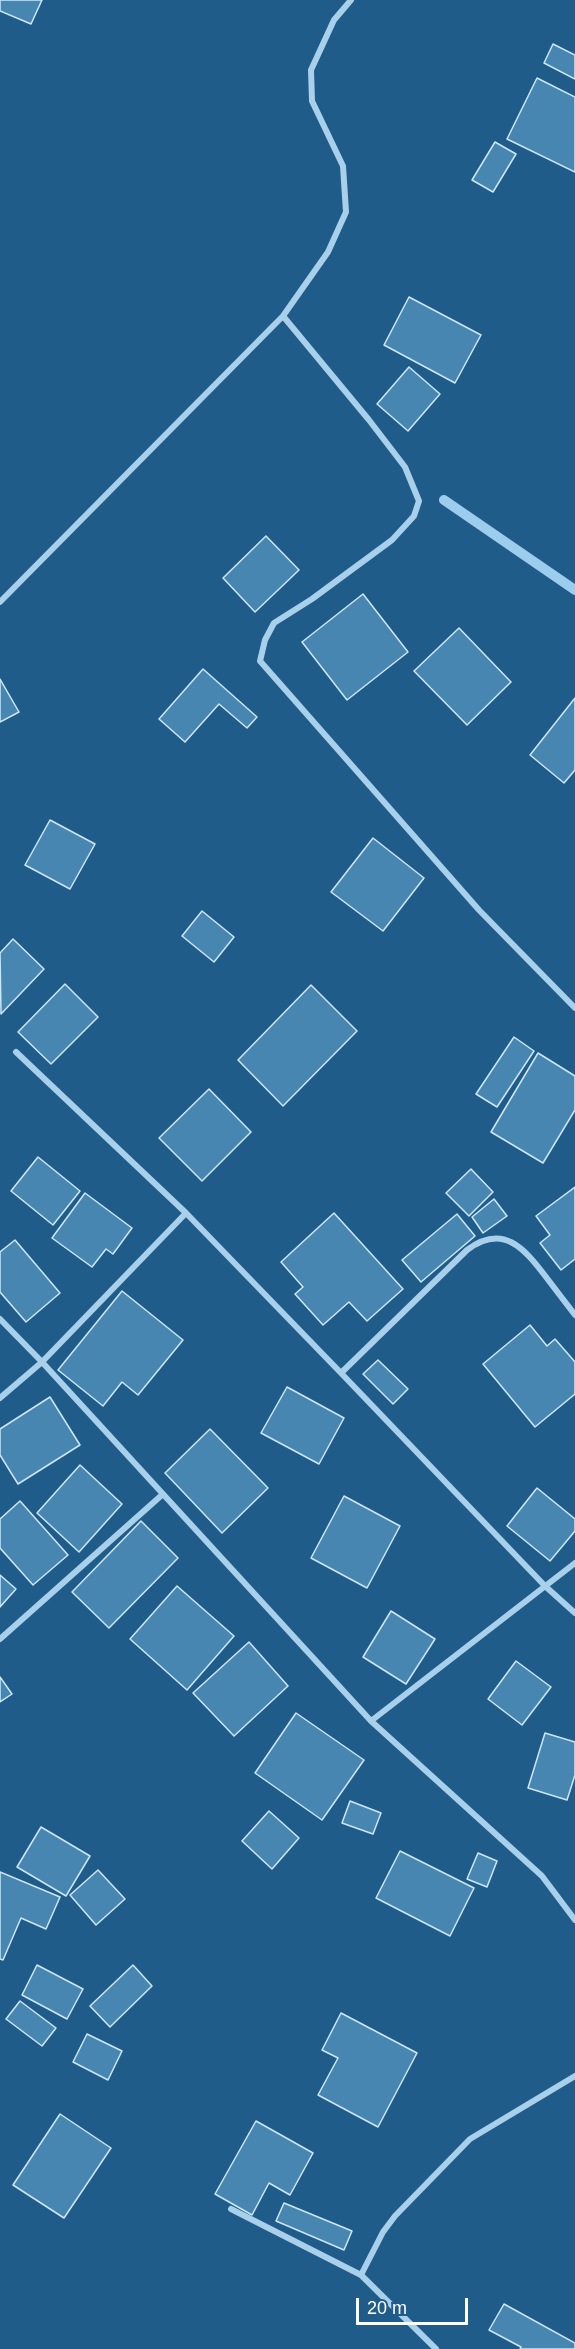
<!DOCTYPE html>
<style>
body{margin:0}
#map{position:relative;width:575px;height:2349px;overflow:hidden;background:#1f5c89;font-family:Arial,sans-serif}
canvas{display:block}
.scale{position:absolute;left:356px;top:2298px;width:112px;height:27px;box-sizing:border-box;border:3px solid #fff;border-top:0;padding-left:8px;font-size:18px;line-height:21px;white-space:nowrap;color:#fff;-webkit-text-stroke:4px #1f5c89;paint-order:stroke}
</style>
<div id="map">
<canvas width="575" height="2349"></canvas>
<div class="scale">20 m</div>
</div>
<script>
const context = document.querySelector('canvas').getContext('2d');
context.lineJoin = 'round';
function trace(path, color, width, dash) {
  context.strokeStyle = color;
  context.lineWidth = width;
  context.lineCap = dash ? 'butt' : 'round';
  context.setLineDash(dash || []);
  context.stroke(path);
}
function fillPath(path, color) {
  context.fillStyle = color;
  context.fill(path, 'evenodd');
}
trace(new Path2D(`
 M444 500 575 590`), '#9dcded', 10);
const building = new Path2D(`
 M0 0H42L31 24 0 11Z
 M553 44 575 55V79L544 63Z
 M537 78 575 97V172L507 139Z
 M495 142 516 154 493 192 472 180Z
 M409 297 481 335 455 383 384 345Z
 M409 367 440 394 408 431 377 404Z
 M266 536 299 570 255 612 223 578Z
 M363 594 408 652 347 700 302 642Z
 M459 628 511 682 467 725 414 671Z
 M203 669 257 717 247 728 219 704 185 742 159 719Z
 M0 679 19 712 0 722Z
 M575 698V770L564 783 530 755Z
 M50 820 95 844 70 889 25 865Z
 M373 838 424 878 383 931 331 892Z
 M202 911 234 937 214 962 182 936Z
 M13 939 44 969 1 1014 0 953Z
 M65 984 98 1017 51 1064 18 1032Z
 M311 985 357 1031 283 1106 238 1060Z
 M514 1037 534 1051 497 1107 476 1094Z
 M538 1053 575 1076V1110L543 1163 491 1132Z
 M209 1089 251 1132 202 1181 159 1138Z
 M38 1157 80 1191 53 1225 11 1191Z
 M471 1169 493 1192 469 1216 446 1193Z
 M575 1187V1259L561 1270 540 1243 550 1235 536 1216Z
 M85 1193 132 1228 113 1254 106 1249 92 1267 52 1238Z
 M494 1199 507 1216 483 1233 472 1217Z
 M334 1213 403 1289 367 1321 349 1302 323 1325 295 1294 303 1287 281 1262Z
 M457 1214 475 1236 421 1282 402 1260Z
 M15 1240 60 1293 26 1322 0 1292V1252Z
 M122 1291 183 1340 138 1395 122 1382 103 1406 58 1370Z
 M530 1325 547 1346 555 1339 575 1362V1394L535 1427 483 1364Z
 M378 1360 408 1389 393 1404 363 1374Z
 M287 1387 344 1418 319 1464 261 1433Z
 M50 1397 80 1445 18 1484 0 1455V1429Z
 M210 1429 268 1488 222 1533 165 1473Z
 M80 1465 122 1504 79 1552 37 1513Z
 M537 1488 575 1519V1531L550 1561 507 1526Z
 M344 1496 400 1526 367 1588 311 1558Z
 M20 1501 68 1555 33 1585 0 1548V1519Z
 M141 1521 178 1558 109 1628 72 1592Z
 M0 1575 16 1589 0 1607Z
 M177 1586 234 1636 187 1690 130 1639Z
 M391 1611 435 1639 406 1684 363 1657Z
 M249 1642 288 1686 234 1736 193 1693Z
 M516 1661 551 1687 522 1725 488 1699Z
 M0 1677 12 1694 0 1702Z
 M296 1713 364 1760 322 1820 255 1773Z
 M545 1733 575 1742V1775L567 1800 528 1788Z
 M350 1801 381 1813 373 1834 342 1823Z
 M269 1811 299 1838 272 1869 242 1841Z
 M41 1827 90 1856 66 1896 17 1867Z
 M400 1851 474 1888 450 1936 376 1898Z
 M478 1853 497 1861 487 1887 467 1879Z
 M98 1870 125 1899 96 1925 70 1895Z
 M0 1872 60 1897 46 1929 21 1918 3 1960 0 1959Z
 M37 1965 83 1989 67 2019 22 1995Z
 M133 1965 152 1986 110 2027 90 2006Z
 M20 2001 56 2028 42 2046 6 2019Z
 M341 2013 417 2053 378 2127 318 2095 338 2058 322 2050Z
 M87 2034 122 2051 108 2080 73 2062Z
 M60 2114 111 2148 64 2218 13 2185Z
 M256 2121 313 2153 290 2195 269 2183 252 2215 215 2194Z
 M284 2203 352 2231 344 2250 276 2221Z
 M504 2304 575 2343V2349H520L521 2347 489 2330Z`);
fillPath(building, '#4786b1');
trace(building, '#cee7f8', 1.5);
trace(new Path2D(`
 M283 316 369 420 405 467 419 501 414 516 392 540 312 599 274 623 265 640 260 661 479 910 575 1008
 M0 602 283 316 328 252 346 212 343 166 312 101 311 70 334 20 351 0
 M16 1052 186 1213 341 1373
 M575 1315C565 1302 556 1290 546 1277 524 1248 503 1223 467 1250L341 1373 545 1586 575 1613
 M0 1319 42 1362 186 1213
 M0 1398 42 1362 371 1721 575 1563
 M0 1639 163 1494
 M371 1721 542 1876 575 1920
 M231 2209 361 2275
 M436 2349 361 2275 383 2232 395 2216 470 2139 575 2076`), '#a9d0eb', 6);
</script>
